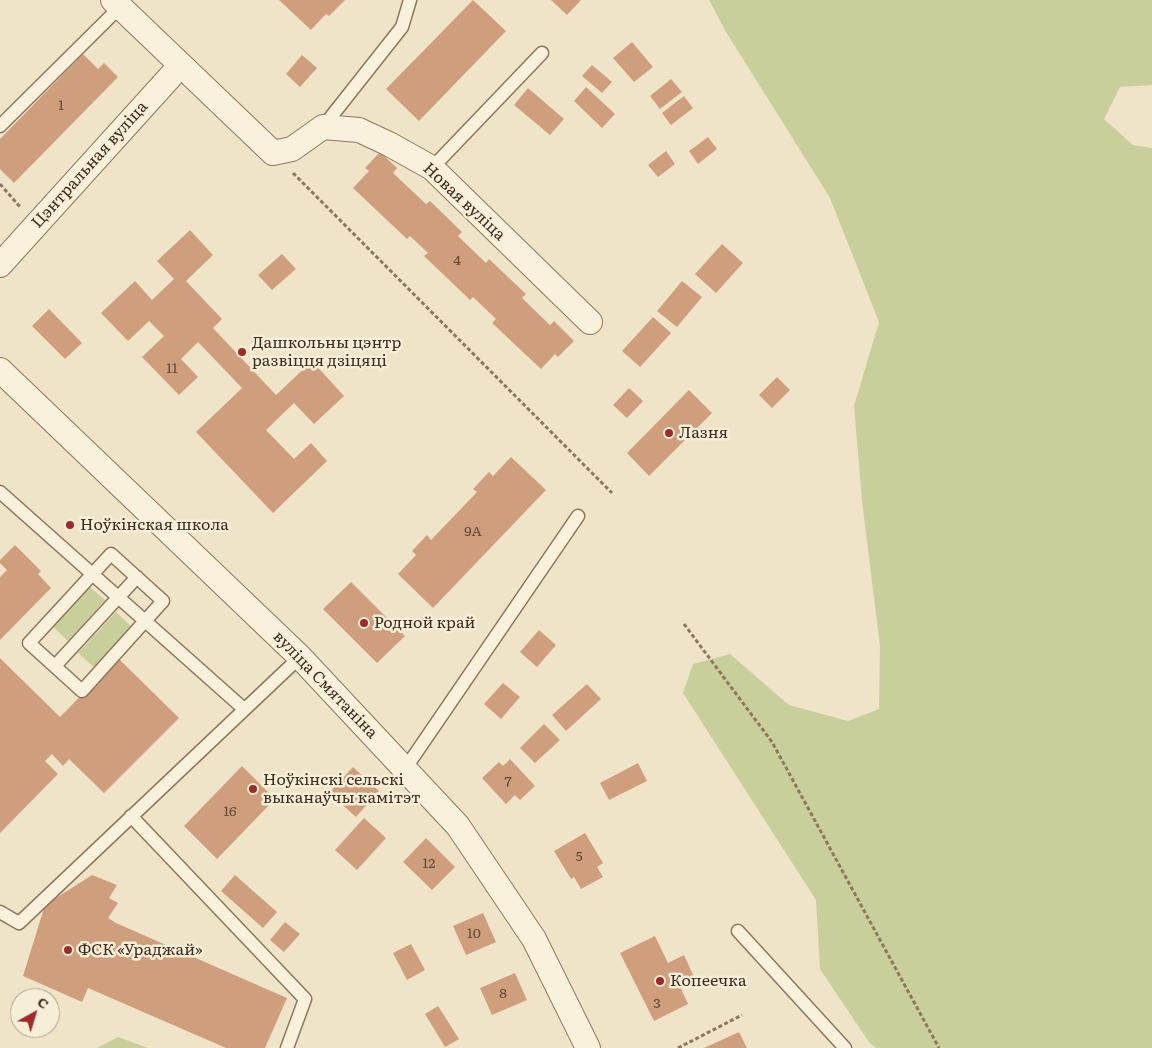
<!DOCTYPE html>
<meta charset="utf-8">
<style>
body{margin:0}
#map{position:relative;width:1152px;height:1048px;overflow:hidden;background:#f0e4c8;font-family:Literata,serif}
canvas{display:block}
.north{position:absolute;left:10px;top:988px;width:50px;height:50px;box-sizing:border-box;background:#f7eed8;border:1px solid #ada18e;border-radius:50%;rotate:39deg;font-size:14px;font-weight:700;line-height:20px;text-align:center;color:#3d2e20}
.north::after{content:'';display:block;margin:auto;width:18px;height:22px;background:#9e2a2b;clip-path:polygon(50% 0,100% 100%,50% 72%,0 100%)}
</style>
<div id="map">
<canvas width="1152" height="1048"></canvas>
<div class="north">С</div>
</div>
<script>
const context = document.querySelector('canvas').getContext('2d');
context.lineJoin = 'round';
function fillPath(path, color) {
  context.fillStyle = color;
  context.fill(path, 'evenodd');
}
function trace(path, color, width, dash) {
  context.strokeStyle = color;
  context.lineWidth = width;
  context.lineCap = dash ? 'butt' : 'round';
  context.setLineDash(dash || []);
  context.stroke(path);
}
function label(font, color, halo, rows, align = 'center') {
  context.font = font + ' Literata,serif';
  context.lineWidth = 5;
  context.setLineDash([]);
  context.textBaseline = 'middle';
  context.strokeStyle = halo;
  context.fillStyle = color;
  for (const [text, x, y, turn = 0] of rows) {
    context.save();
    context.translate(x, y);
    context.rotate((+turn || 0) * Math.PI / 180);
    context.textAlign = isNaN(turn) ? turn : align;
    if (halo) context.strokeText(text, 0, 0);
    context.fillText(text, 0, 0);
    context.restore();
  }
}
fillPath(new Path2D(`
 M709 0H1152V85L1120 87 1104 119 1133 145 1152 148V1048H876L869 1042 820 969 816 900 683 693 693 664 730 654 789 705 848 721 879 709 880 646 862 501 854 406 879 322 830 198 726 32Z
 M90 587 105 600 68 641 53 627Z
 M116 612 131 626 94 667 78 653Z
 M118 1037 148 1048H97Z`), '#c9cf9b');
fillPath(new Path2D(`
 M279 0H345L329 16 326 14 311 30Z
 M473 0 506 31 419 121 386 89Z
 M551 0H581L567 15Z
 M632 42 653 67 634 82 613 58Z
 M83 54 98 69 104 63 118 77 14 183 0 169V139Z
 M302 55 317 68 300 87 286 74Z
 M592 65 612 82 602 93 582 76Z
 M671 79 682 92 660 109 650 96Z
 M586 87 615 114 602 128 574 101Z
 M528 88 564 119 550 135 514 105Z
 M684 96 693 108 671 125 662 113Z
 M708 137 717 149 698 164 689 151Z
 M666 151 675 164 658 177 648 165Z
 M380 152 397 168 393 173 426 204 430 201 462 232 458 236 486 263 489 259 526 294 522 298 550 325 554 321 574 341 558 357 555 354 541 369 492 323 496 319 473 297 470 300 424 256 428 253 410 236 407 239 353 188 369 171 365 168Z
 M190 230 213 255 186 281 222 319 213 328 276 395 312 361 344 396 314 424 294 403 266 430 294 459 311 443 327 461 273 513 196 432 242 388 198 342 181 359 198 377 179 395 142 357 164 336 149 321 128 341 101 313 135 281 152 300 174 279 157 261Z
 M722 244 743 263 716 293 695 274Z
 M282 254 296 269 272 290 258 275Z
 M682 281 702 297 677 327 657 311Z
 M49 309 82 343 65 359 32 326Z
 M653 317 671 333 640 367 622 351Z
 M777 377 790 390 772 408 759 395Z
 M629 388 643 401 627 418 613 405Z
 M689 390 712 413 649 476 627 453Z
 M511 457 546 490 433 608 398 574 416 555 412 551 427 535 431 540 477 492 473 489 489 472 493 476Z
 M15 545 41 571 38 574 51 588 0 640V577L7 570 0 563V560Z
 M351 582 405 636 377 663 323 609Z
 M539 630 556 645 537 667 520 652Z
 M0 658 60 717 118 658 179 718 104 793 69 759 63 766 52 754 45 761 58 774 0 833Z
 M503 683 520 697 501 719 484 704Z
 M587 684 601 699 566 731 552 715Z
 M544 724 560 740 535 763 520 748Z
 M510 759 535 786 520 800 515 795 506 804 482 778 499 762 503 766Z
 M638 763 647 781 609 800 600 783Z
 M242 766 275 799 217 859 184 826Z
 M353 767 379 791 356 817 329 793Z
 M364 818 386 838 357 870 335 850Z
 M585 833 603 863 597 867 603 877 581 889 574 877 571 879 554 851Z
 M426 838 455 867 432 890 403 862Z
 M92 875 117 885 109 898 118 903 108 918 116 923 287 998 265 1048H226L88 988 82 1002 23 976 45 905Z
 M235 875 277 912 263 928 221 891Z
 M483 913 496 942 466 955 453 926Z
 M285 922 300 934 284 952 270 940Z
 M655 936 668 963 684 955 694 977 679 984 688 1004 654 1021 620 953Z
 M411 944 425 970 407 980 393 953Z
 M515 973 527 1000 492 1015 480 988Z
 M438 1006 459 1039 445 1047 425 1014Z
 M739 1032 747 1048H704Z`), '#cf9f7d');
const lane = new Path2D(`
 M0 126 120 7
 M323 127 402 27 410 0
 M432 168 542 53
 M0 492 244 709
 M111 554 163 601 82 691 29 643Z
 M55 666 137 577
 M405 769 578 516
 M131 816 305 999 287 1048
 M0 912 19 923 300 657
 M738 931 845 1048`);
const street = new Path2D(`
 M113 0 273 153 292 149 323 127 359 130 389 144 432 168 590 322
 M0 265 180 66
 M0 370 300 657 458 826 534 939 588 1048`);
trace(lane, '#8d765c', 15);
trace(street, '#8d765c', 26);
trace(new Path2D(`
 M293 173 612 493
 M0 184 21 208
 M684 624 772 742 939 1048
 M678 1048 742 1015`), '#8d765c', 3, [4, 2.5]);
trace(lane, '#faf1dc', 12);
trace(street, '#faf1dc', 24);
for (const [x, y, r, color] of [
 [242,352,5,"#9e2a2b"],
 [669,433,5,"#9e2a2b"],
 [70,525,5,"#9e2a2b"],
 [364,623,5,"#9e2a2b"],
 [253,789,5,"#9e2a2b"],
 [68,950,5,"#9e2a2b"],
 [660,981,5,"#9e2a2b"]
]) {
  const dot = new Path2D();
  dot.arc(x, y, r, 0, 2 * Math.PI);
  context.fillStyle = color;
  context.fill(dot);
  trace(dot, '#f7eed8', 2);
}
label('14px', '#624a37', null, [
 ["1",61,106],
 ["4",457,261],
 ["11",172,369],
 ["9А",473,532],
 ["7",508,782],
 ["16",230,812],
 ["5",579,857],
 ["12",429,864],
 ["10",474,934],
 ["8",503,994],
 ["3",657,1004]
]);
label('16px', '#3d2e20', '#f7eed8', [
 ["Цэнтральная вуліца",90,165,-48],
 ["Новая вуліца",464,202,43],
 ["вуліца Смятаніна",325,685,46]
]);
label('16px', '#3d2e20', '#f7eed8', [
 ["Дашкольны цэнтр",252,343],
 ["развіцця дзіцяці",252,361],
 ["Лазня",679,433],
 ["Ноўкінская школа",80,525],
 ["Родной край",374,623],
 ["Ноўкінскі сельскі",263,780],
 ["выканаўчы камітэт",263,798],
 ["ФСК «Ураджай»",78,950],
 ["Копеечка",670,981]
], 'left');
</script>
